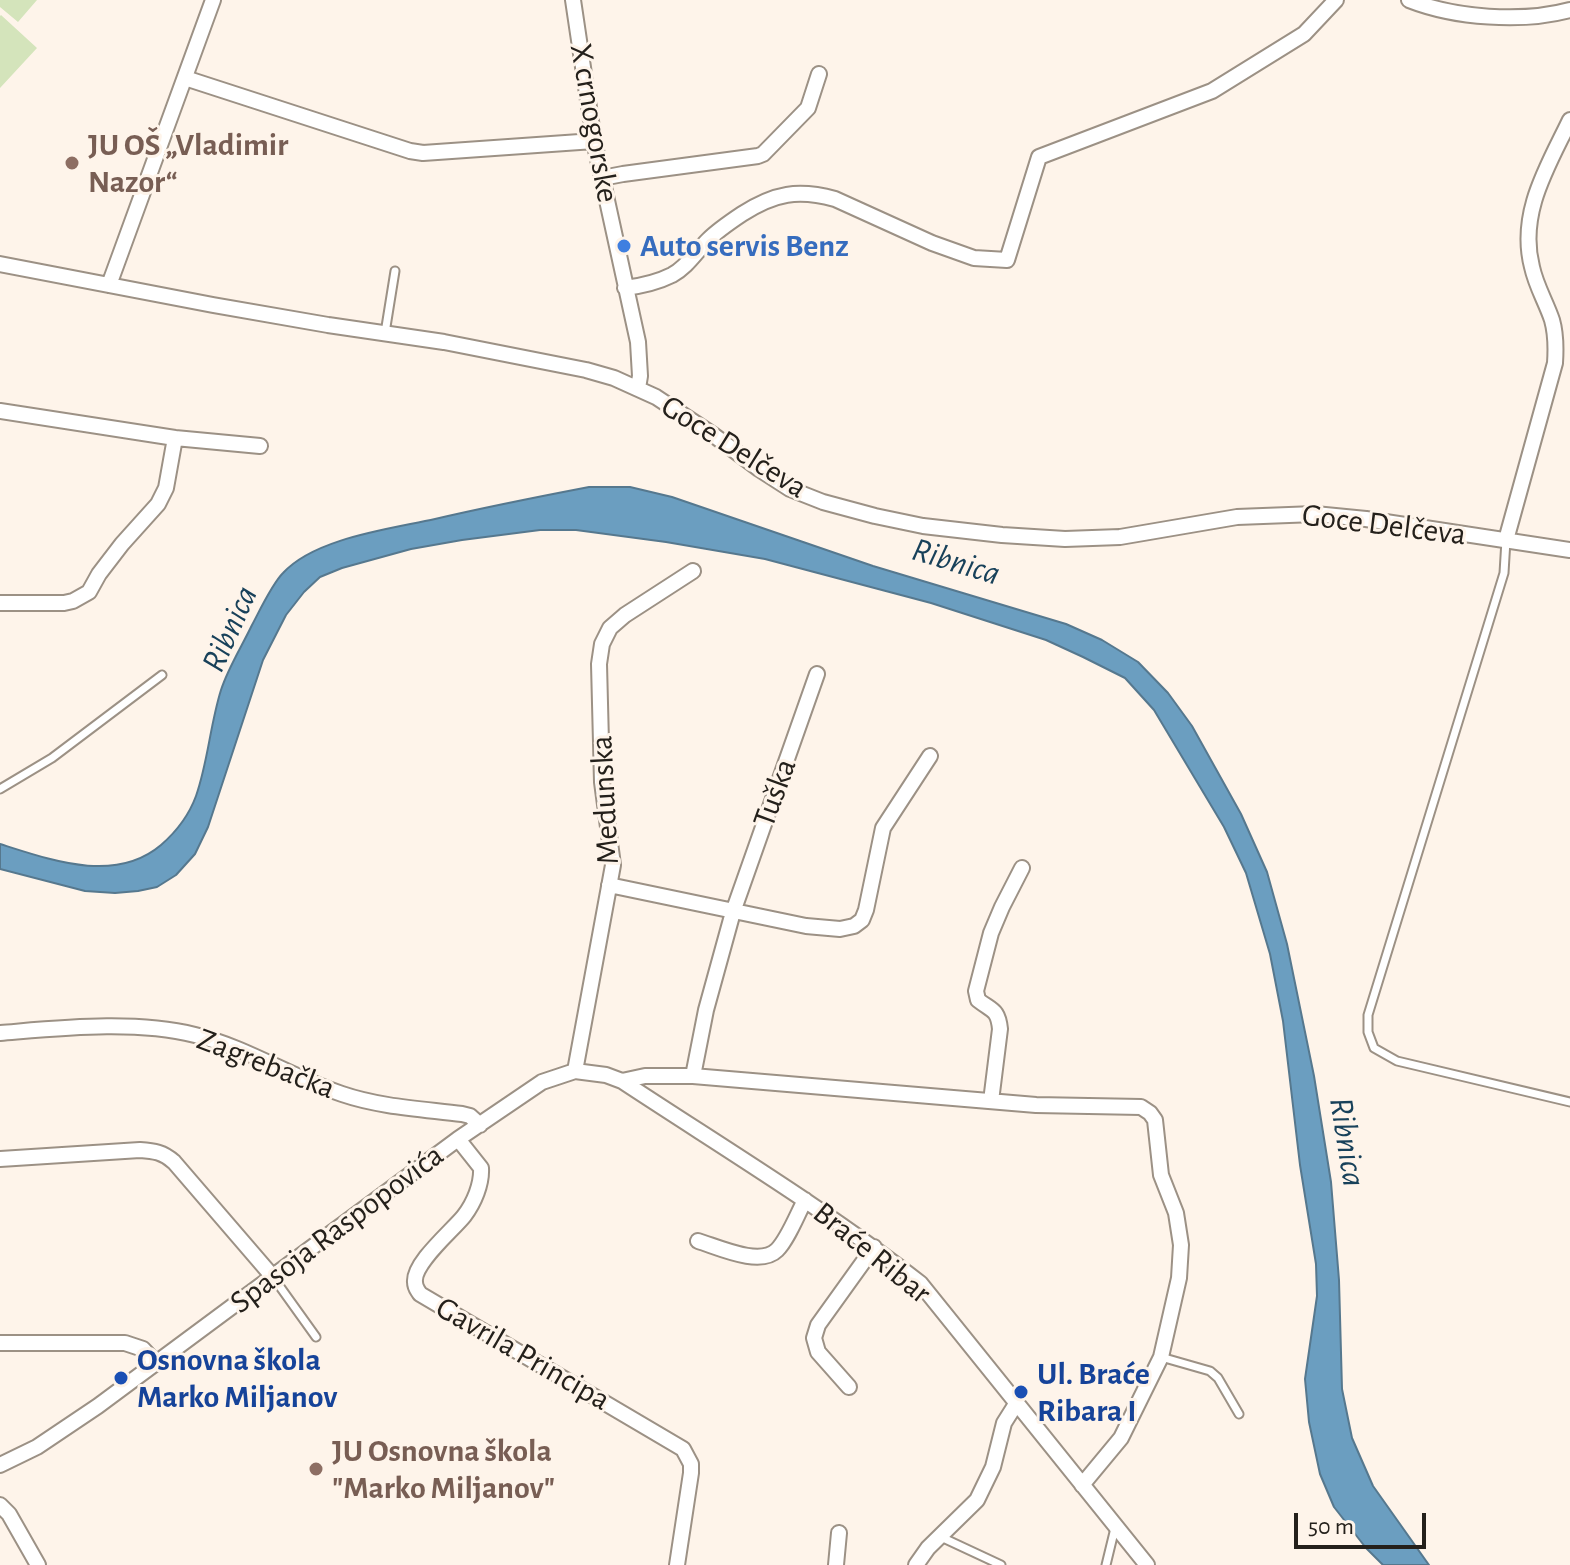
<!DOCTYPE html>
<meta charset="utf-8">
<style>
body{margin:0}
#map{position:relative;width:1570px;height:1565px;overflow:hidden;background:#fef4ea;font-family:"Alegreya Sans",sans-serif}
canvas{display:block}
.scale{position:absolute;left:1294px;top:1513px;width:132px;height:36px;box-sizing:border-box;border:4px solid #24201b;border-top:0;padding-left:10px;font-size:24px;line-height:28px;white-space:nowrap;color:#24201b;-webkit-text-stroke:6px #fef4ea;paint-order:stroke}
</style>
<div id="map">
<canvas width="1570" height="1565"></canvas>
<div class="scale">50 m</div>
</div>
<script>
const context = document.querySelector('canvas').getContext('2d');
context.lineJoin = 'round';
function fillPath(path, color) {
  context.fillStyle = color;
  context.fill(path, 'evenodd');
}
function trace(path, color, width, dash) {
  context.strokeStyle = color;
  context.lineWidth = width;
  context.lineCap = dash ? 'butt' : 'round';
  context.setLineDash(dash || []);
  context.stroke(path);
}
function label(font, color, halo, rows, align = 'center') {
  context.font = font + ' "Alegreya Sans",sans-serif';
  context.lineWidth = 6;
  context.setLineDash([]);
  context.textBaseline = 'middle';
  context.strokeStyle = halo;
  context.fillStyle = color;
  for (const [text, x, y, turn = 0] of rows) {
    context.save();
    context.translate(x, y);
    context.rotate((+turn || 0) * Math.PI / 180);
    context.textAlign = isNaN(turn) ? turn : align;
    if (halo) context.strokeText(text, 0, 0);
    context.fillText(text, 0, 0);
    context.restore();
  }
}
fillPath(new Path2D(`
 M0 0H37L18 22 0 7Z
 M1 15 37 48 0 88V16Z`), '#d4e4bb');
const water = new Path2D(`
 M589 487H630L672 497 873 566 1066 624 1102 640 1138 662 1168 693 1192 726 1241 814 1267 872 1287 944 1314 1076 1331 1182 1339 1280 1342 1389 1352 1438 1373 1486 1429 1565H1383L1366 1548 1334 1507 1320 1474 1309 1422 1305 1379 1317 1296 1316 1264 1300 1165 1283 1021 1270 954 1246 873 1224 827 1154 710 1125 678 1083 657 1046 640 931 603 765 559 666 542 576 530H540L462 540 411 549 342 568 320 577 304 592 286 615 263 660 208 827 195 854 176 875 157 887 138 891 115 893 85 891 0 869V844C51 860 115 884 161 845 176 832 189 815 196 796 208 762 210 725 221 690 228 668 242 646 252 625 260 610 272 584 283 573 315 538 390 529 435 519 486 507 537 497 589 487Z`);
fillPath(water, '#6b9ec0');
trace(water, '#56788e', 2);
const lane = new Path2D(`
 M385 333 395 271
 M1506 540 1504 573 1368 1015V1032L1374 1048 1397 1061 1570 1102
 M0 789 52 758 162 675
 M273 1277 316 1337
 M1161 1357 1210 1371 1218 1378 1239 1414
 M941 1537 1001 1565
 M1106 1565 1115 1528`);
const street = new Path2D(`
 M573 0 594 141 638 342 640 376 638 388
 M1409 0C1455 18 1522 23 1570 10
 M185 78 410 151 423 153 594 141
 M602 178 623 174 758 156 763 154 808 108 819 74
 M0 264 213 305 328 325 444 342 586 370 614 378 656 397 712 434 759 469 790 489 823 502 875 516 923 526 1002 535 1065 539 1120 537 1237 517 1315 514 1366 519 1570 550
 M109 285 213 0
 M625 288C641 286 658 282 672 275 687 267 696 252 708 240 718 230 730 222 742 214 775 193 798 189 835 199L932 243 974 258 1007 260 1039 157 1212 91 1304 34 1336 0
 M0 411 175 438 260 446
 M1506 540 1555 363C1556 348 1556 334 1552 320 1546 302 1536 286 1532 267 1518 213 1548 166 1570 120
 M0 603H64L73 601 89 592 99 574 122 544 158 504 166 488 175 438
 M609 885 806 926 840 929 854 926 862 920 866 910 883 828 930 756
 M0 1033C62 1028 134 1020 195 1035 246 1047 292 1078 342 1094 380 1107 422 1109 462 1114L470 1116 480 1125
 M575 1071 613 865 602 782 599 664 602 644 610 628 625 615 693 571
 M693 1076 706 1010 733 912 817 674
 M622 1081 645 1076H693L1036 1105 1141 1107 1150 1113 1155 1120 1161 1175 1176 1213 1181 1245 1179 1278 1161 1357 1121 1438 1082 1485
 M991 1101 1000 1029C998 1009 992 1011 978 1000L976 991 991 933 1002 907 1022 868
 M458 1139 481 1168C482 1184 474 1203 464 1216 453 1230 413 1263 415 1282 415 1288 417 1289 420 1294L683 1449 691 1464V1473L677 1565
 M0 1159 140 1150C154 1151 163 1152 174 1162L273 1277
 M698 1241C718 1247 760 1267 777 1250 788 1239 797 1215 805 1200
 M0 1343H125L143 1349 156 1363
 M849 1387 818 1352 814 1338 818 1325 874 1247
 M0 1465 37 1447 98 1406 458 1139 542 1082 575 1071 606 1075 622 1081C722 1147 825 1209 920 1283L1147 1565
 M0 1505 9 1514 38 1565
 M836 1565 839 1533
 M916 1565 928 1548 977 1500 993 1467 1004 1423 1016 1404`);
trace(lane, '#9c9185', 11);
trace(street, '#9c9185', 18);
trace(lane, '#fff', 7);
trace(street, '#fff', 14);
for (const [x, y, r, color] of [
 [72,163,8,"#8d6e63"],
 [624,246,8,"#3f7fe0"],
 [121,1378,8,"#1a4fb4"],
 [1021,1392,8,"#1a4fb4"],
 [316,1469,8,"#8d6e63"]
]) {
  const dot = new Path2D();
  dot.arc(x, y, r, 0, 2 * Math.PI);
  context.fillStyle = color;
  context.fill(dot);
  trace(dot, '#fef4ea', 3);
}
label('32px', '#24201b', '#fef4ea', [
 ["X crnogorske",594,123,80],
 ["Goce Delčeva",734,447,32],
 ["Goce Delčeva",1384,525,7],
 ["Tuška",775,793,-70],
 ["Medunska",605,800,-93],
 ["Zagrebačka",266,1064,21],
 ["Spasoja Raspopovića",337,1229,-37],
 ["Braće Ribar",872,1253,39],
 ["Gavrila Principa",523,1354,30]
]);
label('bold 32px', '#785e54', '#fef4ea', [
 ["JU OŠ „Vladimir",88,145],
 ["Nazor“",88,182],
 ["JU Osnovna škola",332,1451],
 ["\"Marko Miljanov\"",332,1488]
], 'left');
label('bold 32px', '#366cbe', '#fef4ea', [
 ["Auto servis Benz",640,246]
], 'left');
label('bold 32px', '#164399', '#fef4ea', [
 ["Osnovna škola",137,1360],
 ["Marko Miljanov",137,1397],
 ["Ul. Braće",1037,1374],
 ["Ribara I",1037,1411]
], 'left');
label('italic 34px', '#18415a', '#fef4ea', [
 ["Ribnica",956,562,17],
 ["Ribnica",230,629,-66],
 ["Ribnica",1347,1142,81]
]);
</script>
